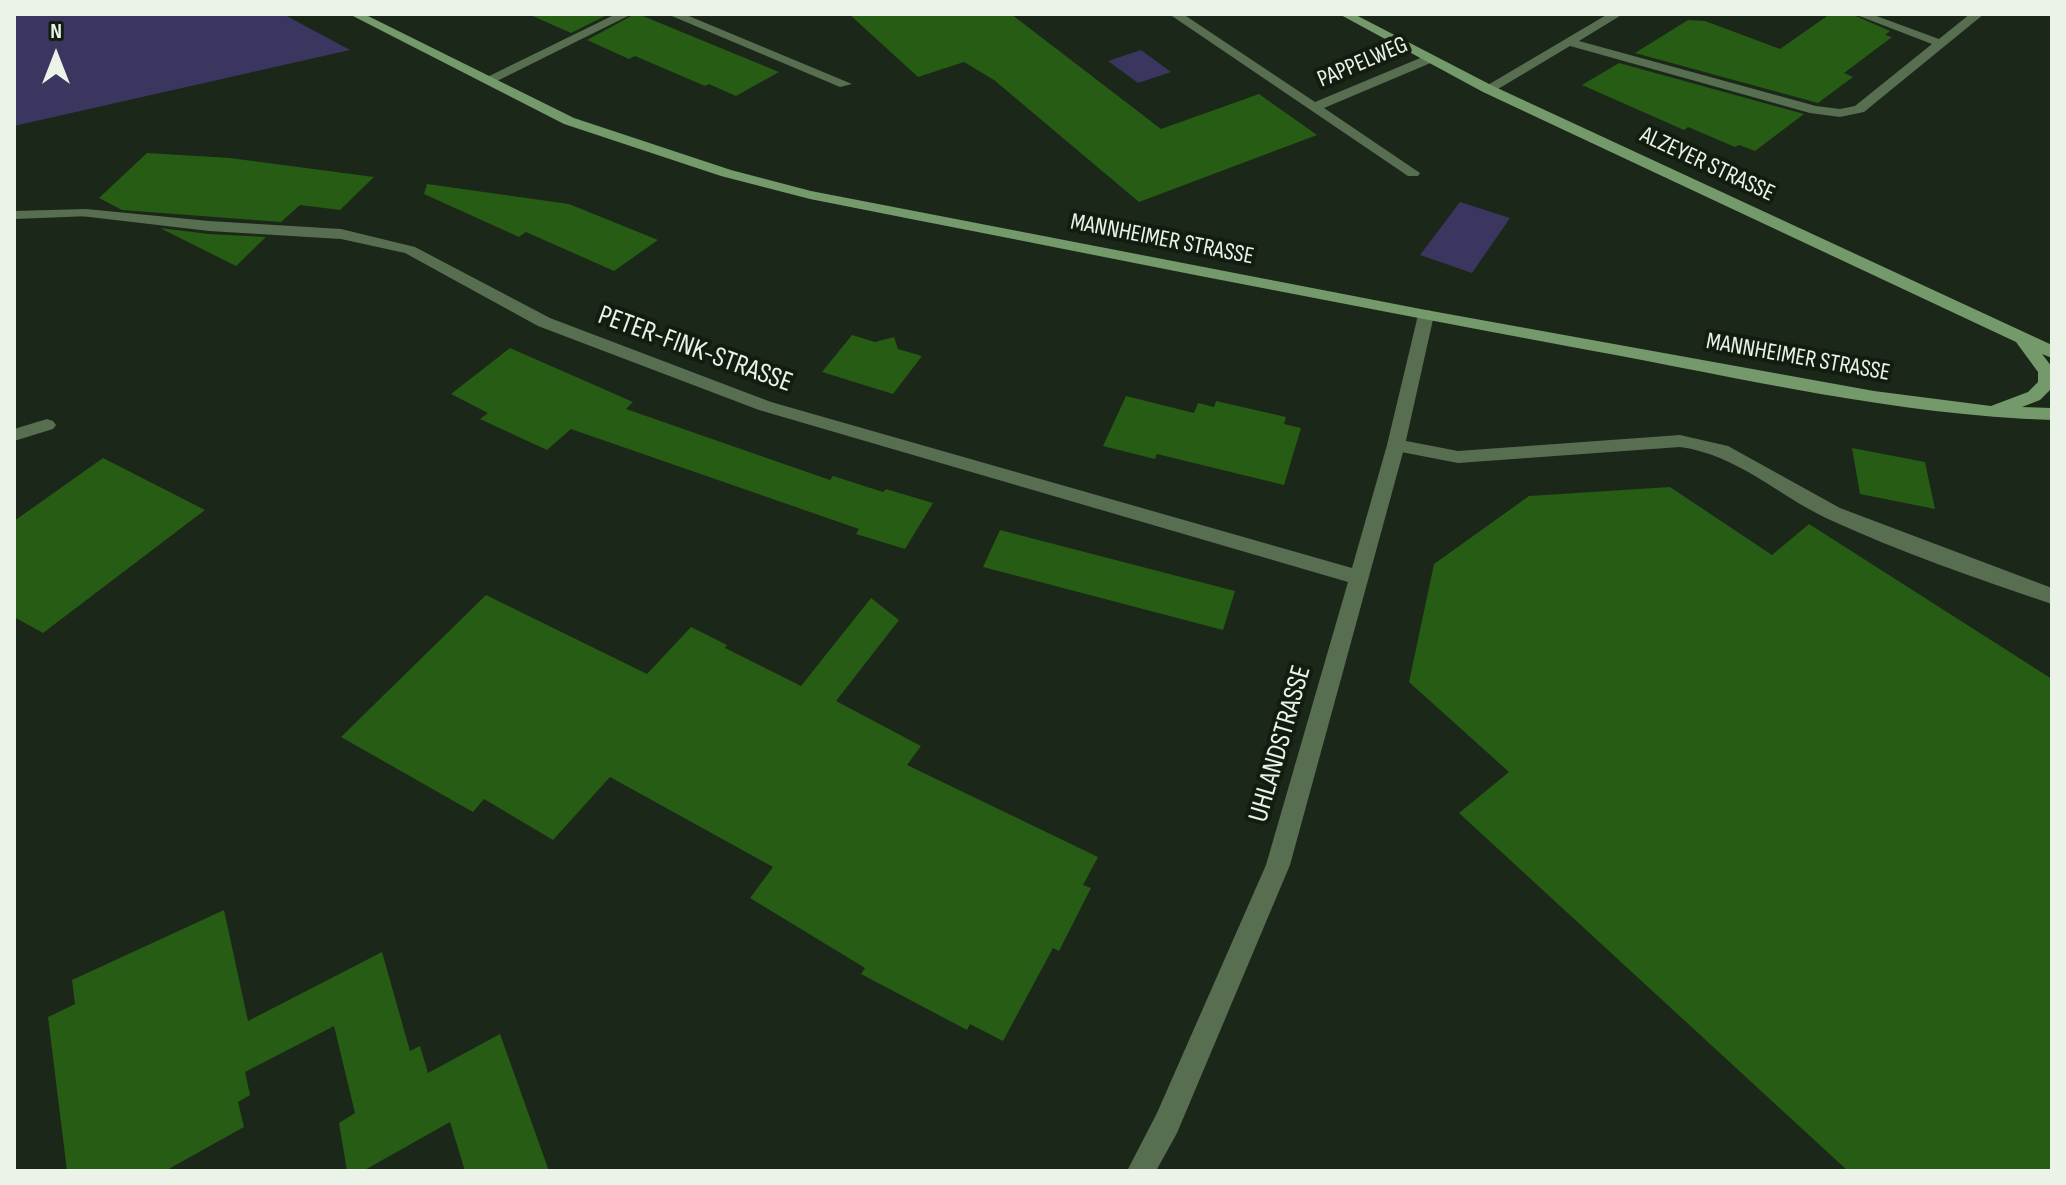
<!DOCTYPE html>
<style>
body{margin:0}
#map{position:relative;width:2066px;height:1185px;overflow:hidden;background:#1b2718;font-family:"Sofia Sans Condensed",sans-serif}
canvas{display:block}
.frame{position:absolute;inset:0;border:16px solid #ebf3e9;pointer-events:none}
.north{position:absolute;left:16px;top:16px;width:80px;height:80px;-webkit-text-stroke:6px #121d0f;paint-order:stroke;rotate:0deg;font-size:22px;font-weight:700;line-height:32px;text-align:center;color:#ebf3e9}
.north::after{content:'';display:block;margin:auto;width:28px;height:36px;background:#ebf3e9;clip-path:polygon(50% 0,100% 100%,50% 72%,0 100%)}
</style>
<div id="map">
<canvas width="2066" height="1185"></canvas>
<div class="frame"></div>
<div class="north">N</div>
</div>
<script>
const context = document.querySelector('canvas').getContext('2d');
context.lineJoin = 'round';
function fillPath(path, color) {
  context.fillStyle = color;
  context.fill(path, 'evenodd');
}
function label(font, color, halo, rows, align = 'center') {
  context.font = font + ' "Sofia Sans Condensed",sans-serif';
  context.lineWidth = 8;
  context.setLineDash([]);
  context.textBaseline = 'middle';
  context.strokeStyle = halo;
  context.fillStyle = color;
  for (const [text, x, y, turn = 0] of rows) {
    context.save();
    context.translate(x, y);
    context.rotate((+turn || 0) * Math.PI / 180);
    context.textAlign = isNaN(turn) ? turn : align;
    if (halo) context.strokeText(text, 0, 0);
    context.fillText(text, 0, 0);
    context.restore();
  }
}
fillPath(new Path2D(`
 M14 14H283L350 50 14 126Z
 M1141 50 1171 72 1138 83 1108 61Z
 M1460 202 1510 218 1472 273 1420 255Z`), '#3b3660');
fillPath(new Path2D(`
 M528 14H609L571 33Z
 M635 14H638L779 72 736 96 709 84 705 86 635 56 629 59 587 40Z
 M849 14H1011L1161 129 1259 94 1317 135 1139 202 994 80 964 62 918 77Z
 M1830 14H1851L1890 31 1885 35 1892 37 1844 73 1853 77 1818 103 1635 53 1688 20 1705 21 1780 49Z
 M1619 63 1804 114 1755 151 1739 145 1735 147 1688 127 1684 130 1582 85Z
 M147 153 230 158 374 177 340 210 300 205 281 222 122 210 99 198Z
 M427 184 569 204 658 240 614 271 526 232 519 237 424 194Z
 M160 228 209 234 266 237 236 266Z
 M852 335 875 342 894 337 898 349 922 356 893 394 822 372Z
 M510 348 633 402 626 409 830 480 833 476 883 492 886 489 933 503 905 549 856 534 859 529 571 429 547 450 480 419 488 413 451 394Z
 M1126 396 1194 413 1198 403 1214 407 1216 401 1286 417 1284 424 1301 428 1284 485 1157 454 1155 459 1103 446Z
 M1852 448 1925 462 1935 509 1860 494Z
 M103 458 205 510 43 633 14 617V521Z
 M1670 487 1772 555 1809 524 2052 679V1171H1848L1459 813 1509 772 1409 682 1434 564 1529 496Z
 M1000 530 1235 591 1223 630 983 567Z
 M486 595 647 674 691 627 727 645 725 648 801 686 871 598 899 620 836 701 921 746 907 765 1098 857 1083 885 1091 888 1059 951 1053 948 1003 1041 970 1024 967 1030 861 974 865 968 750 898 773 867 610 777 553 840 484 799 473 812 341 737Z
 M224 910 248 1021 382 952 410 1051 420 1046 428 1073 500 1034 549 1171H465L450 1122 363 1171H347L339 1123 355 1113 334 1026 245 1072 250 1095 238 1102 244 1127 165 1171H67L48 1017 75 1004 72 980Z`), '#265c14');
fillPath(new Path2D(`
 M667 14H684L852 84 840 87Z
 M86 209 93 213 91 216 14 219V211Z
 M47 419 53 421 56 425 53 429 14 441V429Z
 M1680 435 1728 446 1840 508 2052 588V604C1977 579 1900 552 1828 519 1777 495 1738 455 1680 447L1458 463 1396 451 1387 445 1396 439 1458 451Z`), '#576e51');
fillPath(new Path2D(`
 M616 14H632L493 83 481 80Z
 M1169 14H1183L1315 102 1425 56H1433V62L1324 108 1420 173 1418 176H1408Z
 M1608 14H1623L1579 41 1816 106 1840 109 1855 106 1932 44 1854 14H1871L1939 39 1970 14H1984L1864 112 1840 117 1810 113 1570 46 1493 92 1481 89Z
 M86 209 209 221 341 229 415 247 550 318 771 402 1352 568 1387 445 1418 315 1426 310 1432 311 1434 315 1405 445 1290 865 1177 1133 1156 1171H1127L1157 1113 1266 865 1348 582 759 410 538 326 405 253 341 239 209 231 81 216 79 213Z`), '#576e51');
fillPath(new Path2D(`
 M349 14H364L574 118 731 170 811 191 1426 310 1874 391 1991 406 2028 392 2038 382V372L2016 342 1483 92 1339 14H1354L1493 86 2052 345V358L2042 354 2052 367V388L2040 400 2022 407 2052 408V420C1896 415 1742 378 1588 350 1329 302 1069 250 810 199L721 176 564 124Z`), '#74996a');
label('24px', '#ebf3e9', '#121d0f', [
 ["PAPPELWEG",1363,63,-23],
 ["ALZEYER STRASSE",1707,165,25],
 ["MANNHEIMER STRASSE",1162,240,11],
 ["MANNHEIMER STRASSE",1798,358,10]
]);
label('28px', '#ebf3e9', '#121d0f', [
 ["PETER-FINK-STRASSE",695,350,20],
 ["UHLANDSTRASSE",1281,744,-74]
]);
</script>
